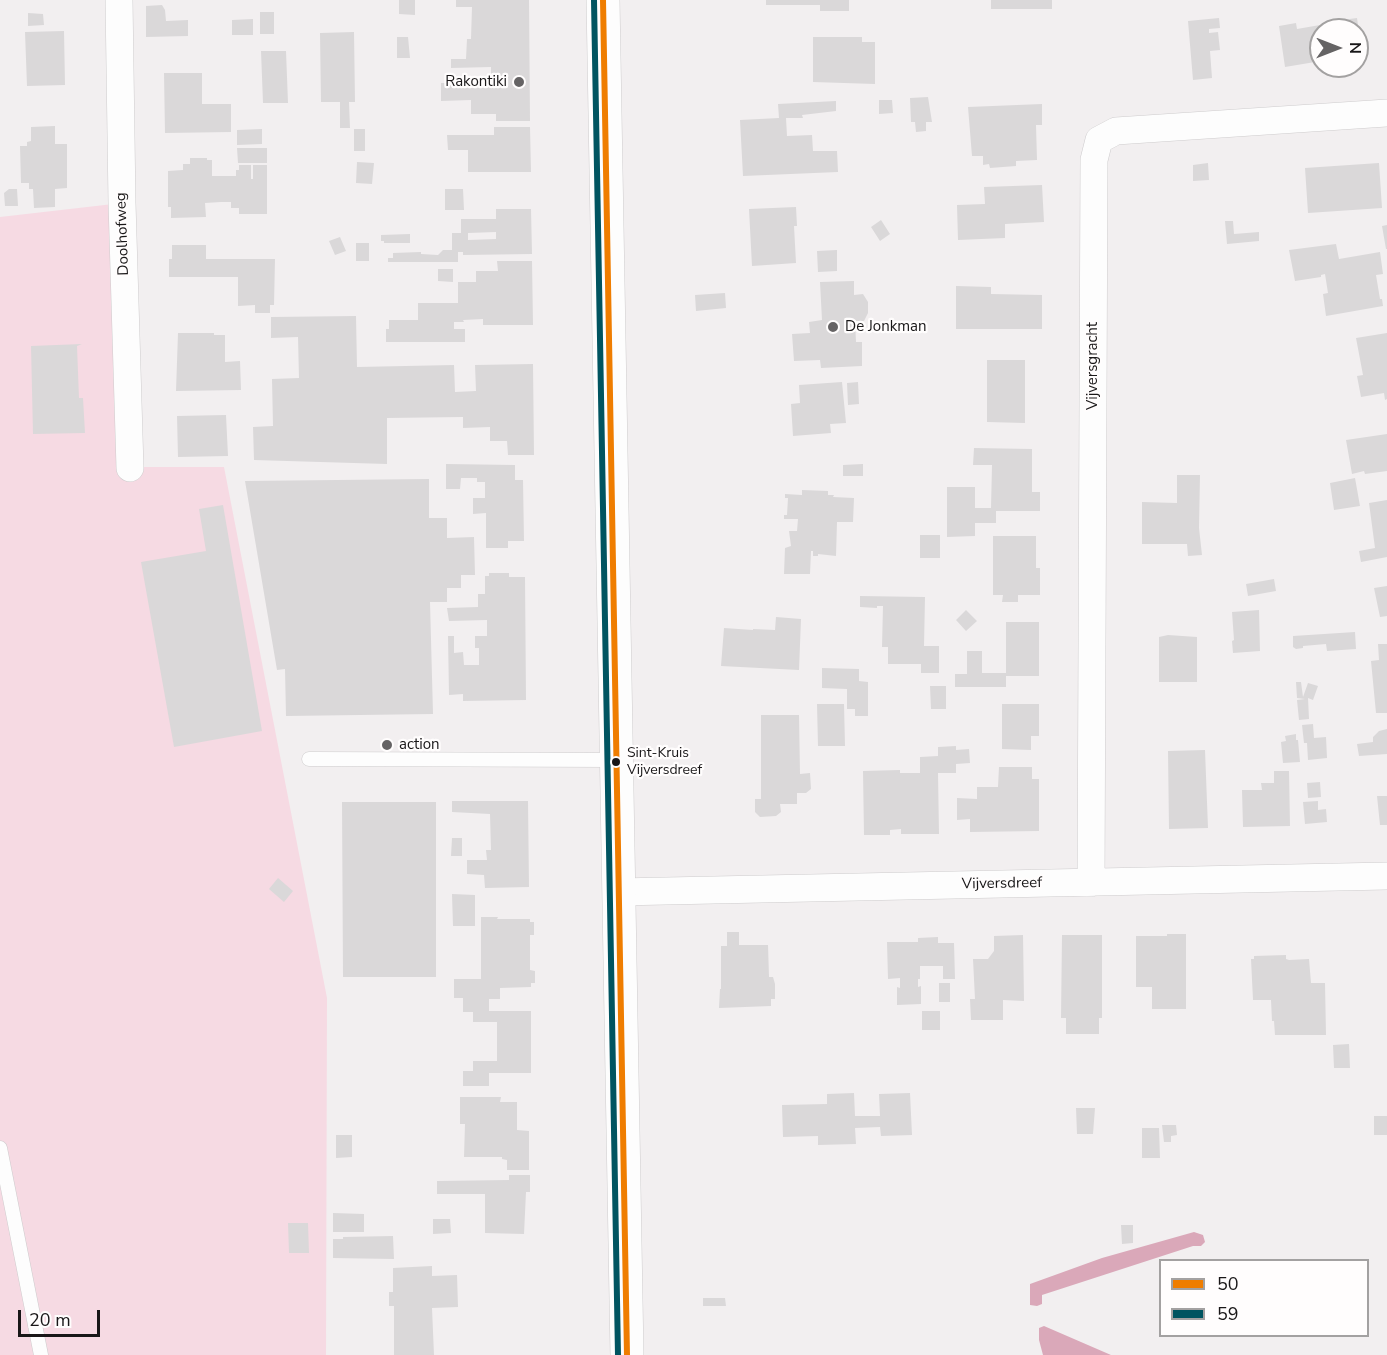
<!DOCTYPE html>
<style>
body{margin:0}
#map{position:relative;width:1387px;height:1355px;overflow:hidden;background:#f2eff0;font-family:"Nunito Sans",sans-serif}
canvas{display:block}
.legend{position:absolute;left:1159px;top:1259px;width:210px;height:78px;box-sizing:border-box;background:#fffdfd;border:2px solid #a3a1a1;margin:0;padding:8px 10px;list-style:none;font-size:18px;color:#191718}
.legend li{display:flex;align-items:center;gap:12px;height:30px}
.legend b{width:30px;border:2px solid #a3a1a1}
.north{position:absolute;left:1309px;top:18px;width:60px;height:60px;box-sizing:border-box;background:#fffdfd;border:2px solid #a3a1a1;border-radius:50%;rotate:90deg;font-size:16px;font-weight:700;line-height:24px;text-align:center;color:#191718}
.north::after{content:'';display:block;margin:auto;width:21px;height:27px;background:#656364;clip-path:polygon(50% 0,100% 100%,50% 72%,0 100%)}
.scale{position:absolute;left:18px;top:1310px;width:82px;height:27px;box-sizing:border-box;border:3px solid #191718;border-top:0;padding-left:8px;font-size:18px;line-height:21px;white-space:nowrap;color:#191718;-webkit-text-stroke:4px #fffdfd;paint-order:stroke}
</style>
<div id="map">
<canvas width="1387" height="1355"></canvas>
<ul class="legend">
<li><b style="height:8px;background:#ef7d00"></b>50</li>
<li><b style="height:8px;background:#005460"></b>59</li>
</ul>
<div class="north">N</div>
<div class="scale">20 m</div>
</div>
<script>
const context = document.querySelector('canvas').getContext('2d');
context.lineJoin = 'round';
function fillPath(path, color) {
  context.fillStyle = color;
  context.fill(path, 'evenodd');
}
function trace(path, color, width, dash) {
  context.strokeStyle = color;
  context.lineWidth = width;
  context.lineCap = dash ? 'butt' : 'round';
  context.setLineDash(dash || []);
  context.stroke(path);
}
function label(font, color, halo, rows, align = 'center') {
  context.font = font + ' "Nunito Sans",sans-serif';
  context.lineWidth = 4.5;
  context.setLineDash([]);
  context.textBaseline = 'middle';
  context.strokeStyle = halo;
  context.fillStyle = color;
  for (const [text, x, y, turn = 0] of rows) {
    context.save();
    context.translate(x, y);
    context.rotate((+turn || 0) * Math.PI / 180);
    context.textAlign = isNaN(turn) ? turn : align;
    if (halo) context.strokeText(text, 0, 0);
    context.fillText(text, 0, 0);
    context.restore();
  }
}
fillPath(new Path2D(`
 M122 203 130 467H224L327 998 326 1355H0V217Z`), '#f6dae3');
fillPath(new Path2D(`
 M1194 1232 1203 1235 1205 1242 1201 1246H1193L1042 1295V1304L1037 1306 1030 1305V1284L1102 1258Z
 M1044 1326 1111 1355H1043L1039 1340V1328Z`), '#daa8b9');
fillPath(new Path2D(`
 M399 0H415V15L399 14Z
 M456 0H529L530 121H496V114H471V100L441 101V83H469V80H491V67L451 68V59H466L467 39H471L472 7H456Z
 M766 0H849V11H820V5H766Z
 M991 0H1052V9H991Z
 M162 5 165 10 166 21 188 20V36L146 37V6Z
 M260 12H274V34H260Z
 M28 13 43 14 44 25 28 26Z
 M1219 18 1220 28 1209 29V33L1218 32 1220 50 1210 51 1212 78 1193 80 1188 21Z
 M1357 18 1362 52 1357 53V30H1322L1343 26 1342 20Z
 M253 19V35H232V20Z
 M1296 23 1297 29 1320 25 1321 61 1285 67 1279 26Z
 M64 31 65 85 27 86 25 32Z
 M354 32 355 102H349L350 128H340V102H321L320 33Z
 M397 37H408L410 58H397Z
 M813 37H862V42H875V84L813 82Z
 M261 51H286L288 103H263Z
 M164 73H202V104H231V132L165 133Z
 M928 97 932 122H926V131L916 132 915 122H911L910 98Z
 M879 100H892L893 113 879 114Z
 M836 101V111L802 115 803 118H786L787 136 812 135 813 151H837L838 172 743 176 740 120 779 118 778 104Z
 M1042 104V125H1036L1037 160 1016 161V166L990 168 989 164 983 165V156H972L968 107Z
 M55 126V144H67V188L55 189V207L34 208 33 189H29V183H21L20 146H27V142L31 141V127Z
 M494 127H530L531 172H468V150H448L447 135H494Z
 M262 129V144L237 145V130Z
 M354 129H365V151H354Z
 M237 148H267V163H238Z
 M190 158H207V160H212V176H236V170H239V165H251V179H253V165H267V214H239V208H231V202H221L205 203 206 217 171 218V207H168V171L183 170V164H190Z
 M357 162 374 163 372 184 356 183Z
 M1208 163 1209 180 1193 181V165Z
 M1379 163 1382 208 1308 213 1305 168Z
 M1042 185 1044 222 1005 224V238L958 240 957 205 985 204 984 187Z
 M9 189H17L18 206H5L4 193Z
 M445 189H463L464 210H445Z
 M796 207 797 226H794L796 263 752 266 749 209Z
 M496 209H531L532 254 463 255V252H458V262H388V258H393V253L421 252V254L438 255 443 250H452V233H461V219H496ZM496 232V239L468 240V233Z
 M881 220 890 234 880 241 871 227Z
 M1225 221H1233L1234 234 1259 232V241L1227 244Z
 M1387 225V249H1386L1382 226Z
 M410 234V243H384V241H381V235Z
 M340 237 346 251 335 255 329 241Z
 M356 243H369V261H356Z
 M1336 244 1339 259 1380 252 1383 274 1376 275 1380 299H1382L1383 306 1326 316 1323 294 1328 293 1325 274 1321 275V277L1295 281 1289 250Z
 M172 245H206V259H275L274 305H270V313H255V305L238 306V277H169V259H172Z
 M837 250V271L818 272 817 251Z
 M497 261H532L533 325H483V319L463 320 464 322H454V329H465V342H386V329H389V320H418V303H458V282H476V271H498Z
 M438 269H453V282L438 281Z
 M854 281V295L863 294 868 302V313L864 321H855L856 342H862V366L821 368 820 360 794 361 792 334 810 333 809 322 822 320 820 282Z
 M956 286 991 287V294L1042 295V329H956Z
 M725 293 726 308 696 311 695 295Z
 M356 316 357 367 454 365 455 392 476 391 475 365 533 364 534 455H508L507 441H490V427L463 428V417L387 418V464L254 460 253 427 273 426 272 379 299 378 298 337 271 338V317Z
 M178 333H214V335H225V362L240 361 241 390 176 391Z
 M1387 333V399L1385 400 1384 393 1361 397 1357 376 1363 375 1356 338Z
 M82 344 77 346 79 398H83L85 433 33 434 31 346Z
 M987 360H1025V423L987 422Z
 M842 382 846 423 830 424 831 433 793 436 791 404 800 403 799 385Z
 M858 382 859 404 848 405 847 383Z
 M226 415 228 456 178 457 177 416Z
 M1387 434V471L1365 474 1364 471 1352 474 1346 440Z
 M974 448 1032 449V492H1040V511H996V523H975V536L947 537V487H975V508H991L992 465H973Z
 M446 464 515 465V480H523L524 541H508V548H486V513L473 514V498H485V482H477V478H461L460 489H446Z
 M863 464V476H843V465Z
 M1177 475H1200L1199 528 1202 555 1188 556 1187 544H1142V502L1177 503Z
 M1355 478 1360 506 1334 510 1330 483Z
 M429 479V518H447V538L474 537 475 575H461V588H447V602H430L433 714 286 716 285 669 277 670 245 481Z
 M802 490 828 491V495H834L833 497 854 498 853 522H837L836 556 818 554V556H813V551H811L810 574H784L785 548 791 546 789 531H797L798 519H784V515H787L788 498H785V494L802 495Z
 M1387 500V557L1361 562 1359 551 1375 548 1369 503Z
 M223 505 262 731 174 747 141 562 206 551 199 509Z
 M920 535H940V558H920Z
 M993 536H1036V568H1040V595H1018V602H1002L1003 595H993Z
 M489 573H509V577H525L526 700 463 701V694L449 695 448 636H454V653L463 652 464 665H479V648H475V636H487V620L449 621 447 608 478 607V594H485V576H489Z
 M1274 579 1276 591 1248 596 1246 584Z
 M1387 586V616L1380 617 1374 588Z
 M860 596 925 597 924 646H939V673H921V664H888V647H882L883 606H877V608L860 607Z
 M966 610 977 621 966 631 956 620Z
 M1259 610 1260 651 1233 653 1232 641 1234 640 1232 612Z
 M776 617 801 619 799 670 721 666 724 628 753 630V629L775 630Z
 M1006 622H1039V676H1006V687H955V674H967V651H982V673H1006Z
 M1355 632 1356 649 1327 651 1326 644 1303 646V648L1296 649 1293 647V636Z
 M1168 635 1197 637V682H1159V637Z
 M1378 644H1387V713H1376L1371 661 1379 660Z
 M822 668 859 669V681L868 682V716H855V709H847V689L822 688Z
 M1296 682H1301L1303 697 1308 683 1318 686 1313 700 1308 698 1309 719 1299 720 1297 700 1305 699 1297 698Z
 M930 686H946V709H931Z
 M817 704H844L845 746H818Z
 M1002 704H1039V736H1031V750L1002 749Z
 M761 715H799L800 774 810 773 811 789 806 793H797V804H780L781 812 776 816 760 817 755 812V799H761Z
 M1313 724 1314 738 1326 737 1327 758 1308 760 1307 743H1304L1302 725Z
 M1387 729V754L1359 756 1357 744 1373 742V737L1379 731Z
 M1296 734V740H1298L1300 762 1283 763 1281 742 1286 741 1285 736Z
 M956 746V750L969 749 970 763 956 764V773H938L939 834H901V829L890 830V835H864L863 771 900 770V773H920V757L938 756V747Z
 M1205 750 1208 828 1169 829 1168 751Z
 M999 767H1032V779H1039V831L970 832V819L957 820V798L977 799V787H998Z
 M1274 771H1289L1290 826 1243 827 1242 790H1262L1261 783H1274Z
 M1320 782 1321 797 1308 798 1307 783Z
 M1377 796H1387V825H1380Z
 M452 801H528L529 887 485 888 484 875 467 874V860H487L486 850H491L490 814 452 812Z
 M1318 801V810L1326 809 1327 822 1305 824 1303 802Z
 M342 802H436V977H343Z
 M452 838H462V856H451Z
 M278 878 293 891 284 902 269 889Z
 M452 894 475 895V926H453Z
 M481 917H498L497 919H530V922H534V935H530V970L535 971V983H531V987L500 988V999H489V1011H531V1073H489V1086H463V1071H473V1061H497V1022H473V1012H463V998H454V979H481Z
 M727 932H739V945H768L769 977H773L775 984V999H771V1006L719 1008 720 989H721V946H727Z
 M1167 934H1186V1009H1152V987H1136V936H1167Z
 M1023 935 1024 1001 1003 1000V1020H971L970 999H975L973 959H988L994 951V936Z
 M1062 935H1102V1018H1099V1034H1066V1018H1061Z
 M938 937V943H954L955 979H943V966H920V979H918V987L921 986V1004L897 1005V987L900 988V978L888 979 887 942H918V938Z
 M1286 955V959L1289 960 1309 959 1311 983H1325L1326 1035H1275L1274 1021H1272L1271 1000H1253L1251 959H1254V956Z
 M939 983H950V1002H939Z
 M922 1011H940V1030H922Z
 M1349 1044 1350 1068H1334L1333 1045Z
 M854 1093 855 1116H880L879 1094 910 1093 912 1135 881 1136 880 1127 855 1128 856 1144 818 1145V1136L783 1137 782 1105 827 1104V1094Z
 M460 1097H501L500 1102H517V1130L529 1131V1170H507V1160L502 1159V1157H464L465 1124H460Z
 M1076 1108H1095L1093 1134H1077Z
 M1374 1116H1387V1135H1374Z
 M1162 1125H1176L1177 1135 1171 1136V1142H1164Z
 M1142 1128H1159L1160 1158H1142Z
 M336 1135H352V1157L336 1158Z
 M509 1175H530V1192H526L524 1234 485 1233V1194H437V1181L509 1180Z
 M333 1213 364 1214V1232H333Z
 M433 1219H450L451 1233 433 1234Z
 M288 1223H308L309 1253H289Z
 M1121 1225H1133V1243L1122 1244Z
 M393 1236 394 1259 333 1258V1239H343V1237Z
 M432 1266V1276L457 1275 458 1307 432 1308 434 1355H394V1306H389V1292H393V1268Z
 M703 1298H725L726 1306H703Z`), '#dad8d9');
const lane = new Path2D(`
 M309 759 616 760
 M0 1148 41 1355`);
const street = new Path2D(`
 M119 0 122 203 130 468
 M1091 883 1094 160 1099 140 1116 131 1387 113
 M618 892 1387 876`);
const primary = new Path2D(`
 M603 0 627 1355`);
trace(lane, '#cecccd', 15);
trace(street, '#cecccd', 28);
trace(primary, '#cecccd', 34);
trace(lane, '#fdfdfd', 14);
trace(street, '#fdfdfd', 27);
trace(primary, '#fdfdfd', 33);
trace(new Path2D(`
 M603 0 627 1355`), '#ef7d00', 6);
trace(new Path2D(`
 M594 0 618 1355`), '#005460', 6);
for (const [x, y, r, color] of [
 [519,82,6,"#656364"],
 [833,327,6,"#656364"],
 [387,745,6,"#656364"],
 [616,762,5,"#191718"]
]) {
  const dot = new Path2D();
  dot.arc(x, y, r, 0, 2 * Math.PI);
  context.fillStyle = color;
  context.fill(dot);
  trace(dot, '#fffdfd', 2);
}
label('14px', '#191718', '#fffdfd', [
 ["Sint-Kruis",627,754],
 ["Vijversdreef",627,771]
], 'left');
label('15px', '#191718', '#fffdfd', [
 ["Rakontiki",507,82,"right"],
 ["De Jonkman",845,327],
 ["action",399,745]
], 'left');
label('15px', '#191718', '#fffdfd', [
 ["Doolhofweg",123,234,-92],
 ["Vijversgracht",1093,366,-90],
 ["Vijversdreef",1002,884,-1]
]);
</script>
